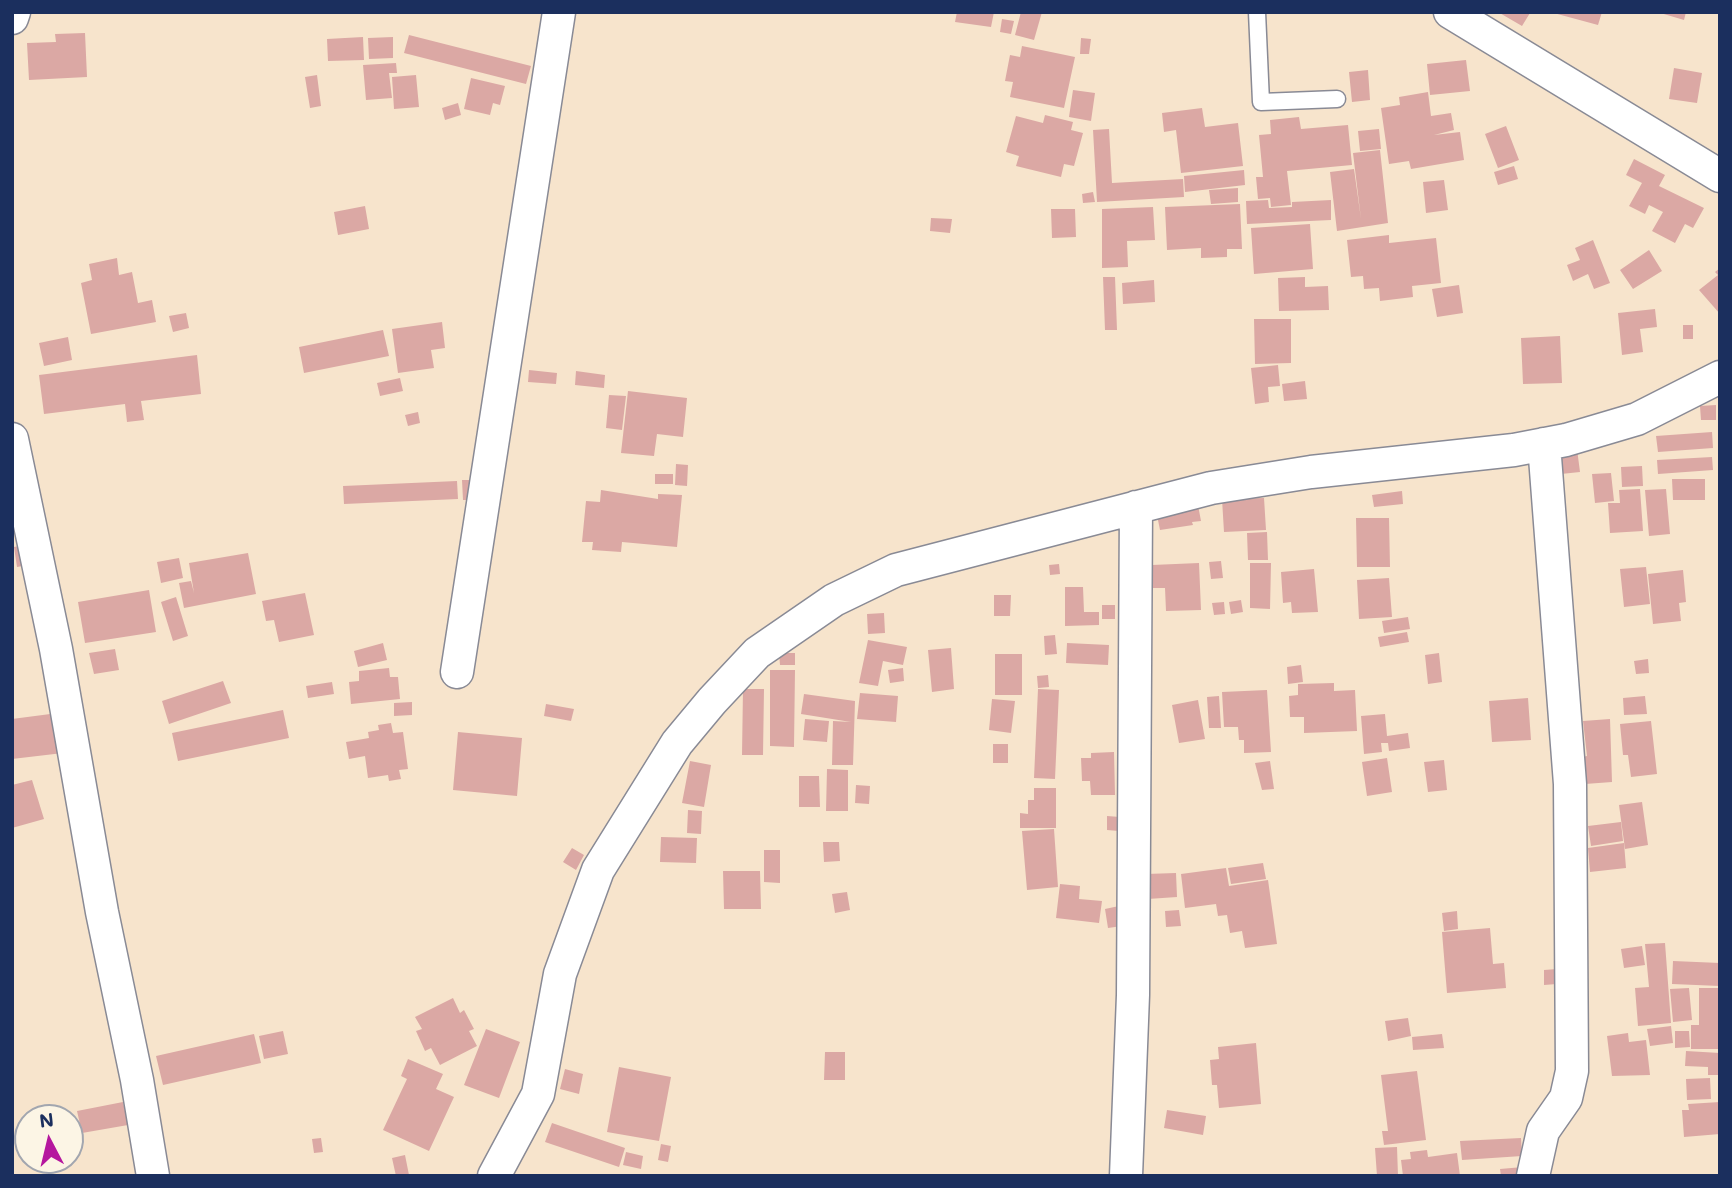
<!DOCTYPE html>
<style>
body{margin:0}
#map{position:relative;width:1732px;height:1188px;overflow:hidden;background:#f7e4cc;font-family:Mali,sans-serif}
canvas{display:block}
.frame{position:absolute;inset:0;border:14px solid #1b2f5e;pointer-events:none}
.north{position:absolute;left:14px;top:1104px;width:70px;height:70px;box-sizing:border-box;background:#fcf5e5;border:2px solid #a2a6af;border-radius:50%;rotate:353deg;font-size:19px;font-weight:700;line-height:28px;text-align:center;color:#1b2f5e}
.north::after{content:'';display:block;margin:auto;width:24px;height:32px;background:#b5179e;clip-path:polygon(50% 0,100% 100%,50% 72%,0 100%)}
</style>
<div id="map">
<canvas width="1732" height="1188"></canvas>
<div class="frame"></div>
<div class="north">N</div>
</div>
<script>
const context = document.querySelector('canvas').getContext('2d');
context.lineJoin = 'round';
function fillPath(path, color) {
  context.fillStyle = color;
  context.fill(path, 'evenodd');
}
function trace(path, color, width, dash) {
  context.strokeStyle = color;
  context.lineWidth = width;
  context.lineCap = dash ? 'butt' : 'round';
  context.setLineDash(dash || []);
  context.stroke(path);
}
fillPath(new Path2D(`
 M957 12H994L991 27 955 22Z
 M1021 12H1042L1034 40 1015 35Z
 M1498 12H1528L1530 13 1522 26Z
 M1550 12H1602L1598 25Z
 M1657 12H1686L1684 20Z
 M1002 19 1014 21 1011 34 1000 32Z
 M85 33 87 77 29 80 27 43 56 42 55 34Z
 M409 35 531 66 526 84 404 53Z
 M363 37 364 60 328 61 327 39Z
 M393 37V58L369 59 368 38Z
 M1081 38 1091 39 1089 54H1080Z
 M1022 46 1075 57 1064 108 1010 97 1013 82 1005 81 1010 55 1020 57Z
 M1466 60 1470 91 1430 95 1427 64Z
 M396 63 397 73H389L392 98 366 100 363 65Z
 M1674 68 1702 73 1697 103 1669 99Z
 M1368 70 1370 100 1352 102 1349 72Z
 M317 75 321 106 310 108 305 77Z
 M416 75 419 107 394 109 392 77Z
 M471 78 505 86 500 105 493 103 490 115 464 109Z
 M1073 90 1095 93 1091 121 1069 117Z
 M1428 92 1431 116 1451 113 1454 130 1434 135 1460 132 1464 160 1411 169 1409 161 1389 164 1381 108 1400 105 1399 97Z
 M458 103 461 115 445 120 442 108Z
 M1202 108 1205 127 1238 123 1243 166 1181 173 1176 130 1164 132 1162 113Z
 M1045 115 1073 122 1071 130 1083 133 1074 166 1064 164 1061 177 1016 166 1019 156 1006 152 1016 116 1043 123Z
 M1299 117 1301 129 1348 125 1352 165 1287 171 1291 205 1271 207 1270 198 1258 199 1256 177H1263L1259 135 1271 134 1270 120Z
 M1506 126 1519 160 1498 168 1485 134Z
 M1109 129 1112 183 1183 179 1184 197 1097 202 1093 130Z
 M1379 129 1381 149 1360 151 1358 131Z
 M1380 150 1388 223 1337 231 1330 172 1354 169 1361 219 1353 153Z
 M1634 159 1665 175 1659 186 1704 208 1693 228 1685 224 1675 243 1652 231 1663 212 1649 205 1645 214 1629 206 1642 183 1626 175Z
 M1514 166 1518 179 1498 185 1494 172Z
 M1244 170 1245 185 1185 192 1184 176Z
 M1444 180 1448 210 1426 213 1423 182Z
 M1238 188V202L1211 204 1209 190Z
 M1093 192 1095 202 1083 203 1082 194Z
 M1268 200 1269 208 1292 207V202L1331 200V220L1247 224 1246 201Z
 M1240 204 1242 249H1227V257L1201 258V248L1167 250 1165 207Z
 M365 206 369 229 338 235 334 212Z
 M1153 207 1155 240 1127 241 1128 267 1102 268V209Z
 M1051 209H1075L1076 237 1052 238Z
 M931 218 952 219 950 233 930 231Z
 M1310 224 1313 269 1254 274 1251 228Z
 M1389 235V243L1436 238 1441 283 1412 286 1413 297 1380 301 1379 288 1364 289 1363 276 1351 277 1347 240Z
 M1593 240 1610 283 1594 289 1588 274 1573 281 1567 265 1580 260 1575 248Z
 M1649 250 1662 271 1633 289 1620 270Z
 M117 258 119 275 132 272 138 303 152 300 156 322 91 334 81 283 92 280 89 264Z
 M1720 268V314L1699 290 1718 275 1715 272Z
 M1103 277H1115L1117 330H1105Z
 M1305 277V287L1328 286 1329 310 1279 311 1278 278Z
 M1154 280 1155 302 1123 304 1122 283Z
 M1459 285 1463 313 1437 317 1432 289Z
 M1655 309 1657 327 1640 329 1643 352 1622 355 1618 313Z
 M186 313 189 328 173 332 169 316Z
 M1254 319H1291V363L1255 364Z
 M442 322 445 348 431 350 434 368 398 373 392 329Z
 M1683 325H1693V339H1683Z
 M383 330 389 356 304 373 299 347Z
 M1560 336 1562 383 1523 384 1521 338Z
 M68 337 72 360 44 366 39 343Z
 M197 355 201 394 141 401 144 420 127 422 125 404 44 414 39 375Z
 M1278 365 1280 386 1268 387 1269 402 1255 404 1251 368Z
 M529 370 557 373 556 384 528 382Z
 M576 371 605 375 604 388 575 385Z
 M400 378 403 391 380 396 377 383Z
 M1305 381 1307 399 1284 401 1282 384Z
 M628 391 687 398 683 437 657 434 654 456 621 453Z
 M609 395 626 396 622 430 606 428Z
 M1716 405V420H1701L1700 406Z
 M418 412 420 423 408 426 405 415Z
 M1712 432 1713 448 1658 452 1656 436Z
 M1577 449 1580 472 1561 474 1559 451Z
 M1712 457 1713 470 1658 474 1657 460Z
 M676 464 688 465 687 486 675 485Z
 M1642 466 1643 486 1622 487 1621 467Z
 M1611 473 1614 501 1595 503 1592 474Z
 M655 474H673V484H655Z
 M1672 479H1705V500H1673Z
 M462 480H474L475 500H463Z
 M457 481 458 499 344 504 343 486Z
 M1640 489 1643 531 1610 533 1608 503H1620L1619 490Z
 M1666 489 1670 534 1649 536 1645 490Z
 M601 490 658 499V494L682 495 677 547 622 542 621 552 592 550 593 542H582L586 501 600 502Z
 M1402 491 1403 504 1374 507 1372 495Z
 M1264 498 1266 530 1224 532 1222 499Z
 M1197 500 1201 521 1192 522 1193 525 1160 530 1156 510Z
 M1356 518H1389L1390 567H1357Z
 M1267 532 1268 560H1248L1247 533Z
 M30 544 34 564 17 567 14 547Z
 M248 553 256 594 184 608 179 583 191 581 194 593 189 563Z
 M179 558 183 578 161 583 157 562Z
 M1221 561 1223 578 1211 579 1209 562Z
 M1199 563 1201 610 1166 611 1165 588H1153L1152 565Z
 M1250 563H1271L1270 609 1250 608Z
 M1059 564 1060 574 1050 575 1049 565Z
 M1646 567 1650 604 1624 607 1620 569Z
 M1314 569 1318 612 1292 613 1291 602 1283 603 1281 572Z
 M1683 570 1686 602 1679 603 1681 621 1653 624 1648 574Z
 M1389 578 1392 617 1359 619 1357 580Z
 M1065 587H1083L1084 612H1099V625L1065 626Z
 M149 590 156 632 85 643 78 602Z
 M305 593 314 635 279 642 274 620 266 621 262 601Z
 M994 595H1011L1010 616H994Z
 M176 597 188 636 173 641 161 602Z
 M1241 600 1243 612 1231 614 1229 602Z
 M1224 602 1225 614 1214 615 1212 603Z
 M1102 605H1115V619H1102Z
 M884 613 885 633 868 634 867 614Z
 M1408 617 1410 629 1384 633 1382 621Z
 M1407 632 1409 642 1380 647 1378 637Z
 M1055 635 1057 654 1045 655 1044 636Z
 M868 640 907 647 903 665 883 661 878 686 859 683Z
 M383 643 387 660 358 667 354 651Z
 M1067 643 1109 645 1108 665 1066 663Z
 M951 648 954 689 932 692 928 650Z
 M115 649 119 670 94 674 89 653Z
 M779 653H795V665H780Z
 M1439 653 1442 682 1428 684 1425 655Z
 M995 654H1022V695H995Z
 M1648 659 1649 673 1636 674 1634 661Z
 M1301 665 1303 682 1288 684 1287 667Z
 M389 668 390 677H398L400 699 351 704 349 682 359 681V671Z
 M903 668 904 681 890 683 888 670Z
 M770 670H795L794 747 770 746Z
 M1048 675 1049 687 1038 688 1037 676Z
 M223 681 231 703 169 724 162 701Z
 M332 682 334 694 308 698 306 686Z
 M1334 683V691L1355 690 1357 731 1304 733V717H1290L1289 696 1298 695V684Z
 M743 689H764L763 755H742Z
 M1038 689 1059 690 1055 779 1034 778Z
 M1267 690 1271 752 1244 753V740H1239L1238 727H1224L1222 692Z
 M860 693 898 696 896 722 857 719Z
 M804 694 855 701 853 765H832L833 721 851 722 801 714Z
 M1219 696 1221 728H1209L1207 697Z
 M1645 696 1647 714 1624 715 1623 698Z
 M1528 698 1531 740 1492 742 1489 701Z
 M992 699 1015 701 1011 733 989 730Z
 M1198 700 1205 739 1179 743 1172 705Z
 M412 702V715L394 716V703Z
 M546 704 574 709 571 721 544 716Z
 M283 710 289 738 178 761 172 733Z
 M58 713 63 753 12 759V719Z
 M1385 714 1387 736 1408 733 1410 748 1389 751 1388 743H1381L1382 752 1364 754 1361 716Z
 M805 719 829 721 827 742 803 740Z
 M1610 719 1612 782 1585 784 1582 757 1587 756 1583 721Z
 M1651 721 1657 774 1631 777 1628 755H1623L1620 724Z
 M391 723 393 733 403 732 408 769 399 770 401 779 389 781 388 775 368 778 365 756 349 759 346 742 369 738 368 732 379 730 378 725Z
 M458 732 522 738 517 796 453 790Z
 M993 744H1008V763H993Z
 M1114 752 1115 795H1091L1090 781H1082L1081 758H1091V753Z
 M1387 758 1392 792 1367 796 1362 762Z
 M1444 760 1447 790 1428 792 1424 762Z
 M690 761 711 765 704 807 682 803Z
 M1270 761 1274 789 1262 790 1255 763Z
 M827 769 848 770V811H826Z
 M799 776H819L820 807H799Z
 M32 780 44 819 12 828V785Z
 M856 785 870 786 869 804 855 803Z
 M1034 788H1056V828H1020V813L1028 814V800H1034Z
 M1642 802 1648 845 1625 849 1619 805Z
 M688 810 702 811 701 834 687 833Z
 M1107 816 1120 817 1119 831 1107 830Z
 M1621 822 1623 841 1591 846 1588 826Z
 M1054 829 1058 887 1027 890 1022 831Z
 M661 837 697 838 696 863 660 862Z
 M823 842H839L840 861 824 862Z
 M1624 843 1626 868 1590 872 1588 848Z
 M572 848 584 855 576 870 563 862Z
 M764 850H780V883L764 882Z
 M1263 863 1266 879 1231 884 1228 868Z
 M1226 868 1229 886 1268 880 1277 944 1245 948 1242 931 1230 933 1227 915 1218 916 1216 904 1185 908 1181 874Z
 M723 871H760L761 909H724Z
 M1176 873 1177 897 1148 899 1146 874Z
 M1060 884 1080 886 1079 899 1102 901 1099 923 1056 918Z
 M847 892 850 910 835 913 832 894Z
 M1119 906 1122 926 1108 928 1105 909Z
 M1179 910 1181 926 1166 927 1165 911Z
 M1457 911 1458 929 1444 931 1442 913Z
 M1490 928 1493 964 1504 963 1506 988 1447 993 1442 932Z
 M1665 943 1671 1023 1638 1026 1635 988 1649 987 1645 944Z
 M1642 946 1645 965 1624 968 1621 949Z
 M1673 961 1720 963V986L1672 984Z
 M1557 969V984L1544 985V970Z
 M1689 988 1692 1020 1673 1022 1670 989Z
 M1699 988H1720V1049H1691V1025H1699Z
 M453 998 460 1013 464 1010 474 1029 469 1031 477 1046 440 1065 431 1048 425 1051 416 1031 422 1029 415 1017Z
 M1408 1018 1411 1036 1388 1041 1385 1021Z
 M1671 1026 1673 1043 1650 1046 1647 1029Z
 M486 1029 520 1042 499 1098 464 1085Z
 M283 1031 288 1054 264 1059 259 1036Z
 M1675 1031H1689L1690 1047 1675 1048Z
 M1628 1033 1629 1042 1646 1040 1650 1075 1612 1076 1607 1036Z
 M254 1034 261 1063 163 1085 156 1056Z
 M1442 1034 1444 1048 1413 1050 1412 1037Z
 M1256 1043 1261 1104 1219 1108 1217 1085H1212L1210 1060 1219 1059 1218 1047Z
 M1686 1051 1720 1053V1075H1708V1067L1685 1066Z
 M825 1052H845V1080H824Z
 M408 1059 443 1074 436 1089 454 1097 429 1151 383 1130 407 1079 401 1076Z
 M619 1067 671 1077 659 1141 607 1132Z
 M565 1069 583 1074 579 1094 560 1089Z
 M1417 1071 1426 1140 1384 1145 1382 1131H1388L1381 1075Z
 M1710 1078 1711 1099 1687 1100 1686 1079Z
 M123 1102 128 1125 82 1133 77 1111Z
 M1720 1102V1134L1684 1137 1682 1110H1689L1688 1104Z
 M1167 1110 1206 1116 1203 1135 1164 1128Z
 M552 1123 625 1148 619 1167 545 1142Z
 M321 1138 323 1152 314 1153 312 1139Z
 M1521 1138 1522 1156 1462 1160 1460 1141Z
 M661 1144 671 1146 668 1162 658 1160Z
 M1397 1147 1398 1176H1377L1375 1148Z
 M1427 1150 1428 1157 1457 1153 1460 1176H1403L1401 1160 1411 1159 1410 1152Z
 M626 1152 643 1156 641 1169 623 1165Z
 M405 1155 409 1175 396 1176 392 1158Z
 M1523 1167 1524 1176H1501L1500 1169Z`), '#dba8a4');
const service = new Path2D(`
 M1257 12 1261 102 1337 99`);
const minor = new Path2D(`
 M1450 12 1720 176
 M12 18 14 12
 M12 439 56 649 102 912 137 1080 153 1176
 M457 672 559 12
 M494 1176 538 1094 560 974 598 870 677 743 712 701 757 653 834 600 896 570 1211 488 1311 472 1514 450 1566 440 1637 419 1720 377
 M1126 1176 1133 995 1136 507
 M1533 1176 1543 1131 1566 1098 1572 1071 1570 784 1544 444`);
trace(service, '#898a95', 19);
trace(minor, '#898a95', 35);
trace(service, '#fff', 16);
trace(minor, '#fff', 32);
</script>
